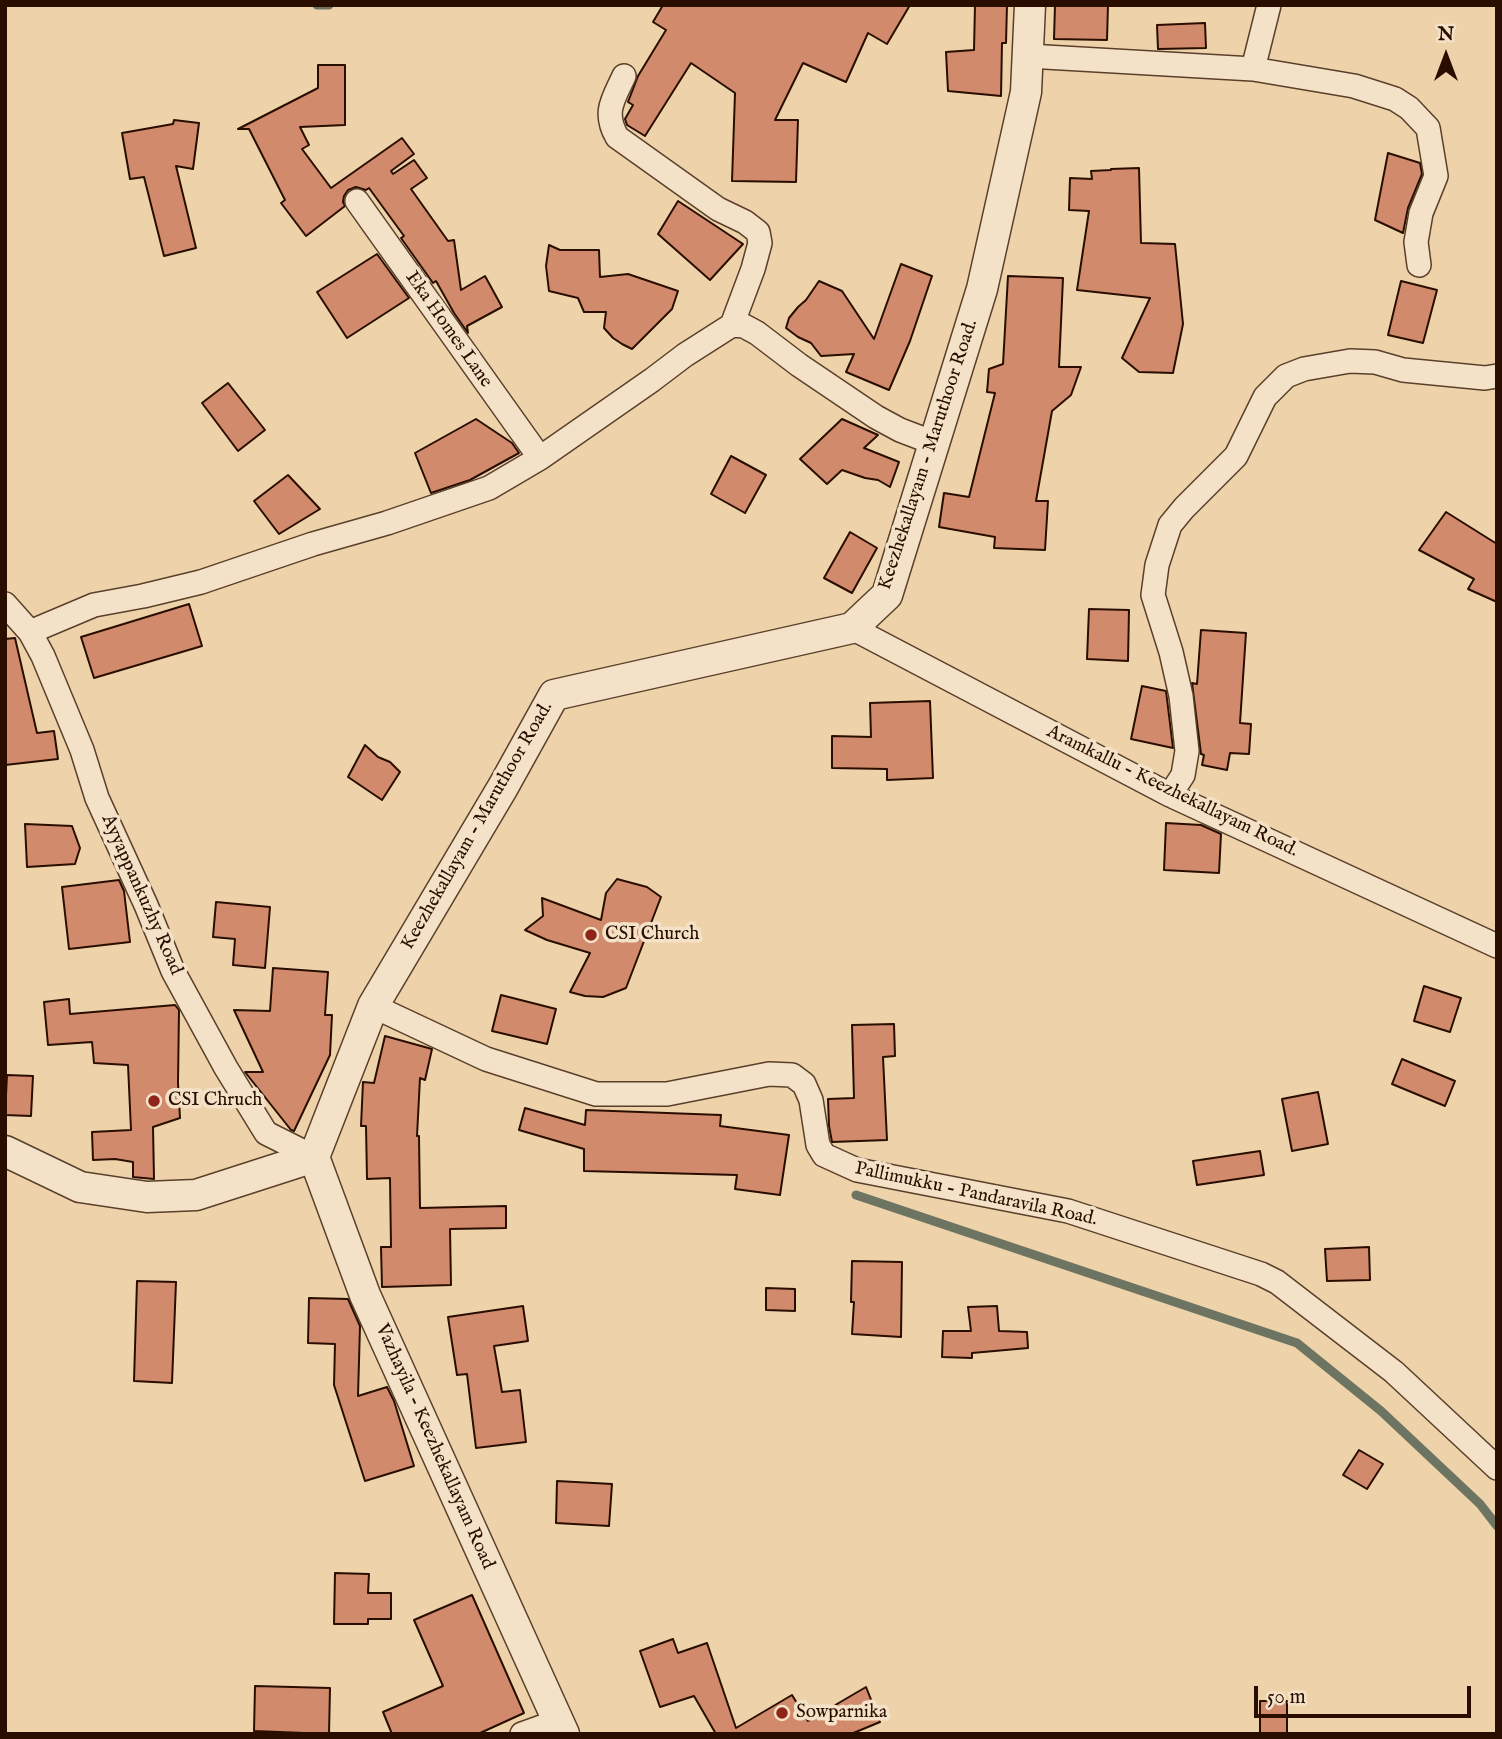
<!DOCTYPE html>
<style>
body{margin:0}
#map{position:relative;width:1502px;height:1739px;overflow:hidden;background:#eed3aa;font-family:"IM FELL English",serif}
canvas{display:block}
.frame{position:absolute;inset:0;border:7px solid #290e00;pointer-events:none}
.north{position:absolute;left:1411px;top:21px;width:70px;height:70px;-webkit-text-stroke:5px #f4e2c8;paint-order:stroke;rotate:0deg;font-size:19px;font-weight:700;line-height:28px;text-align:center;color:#290e00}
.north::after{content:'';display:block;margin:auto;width:24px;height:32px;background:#290e00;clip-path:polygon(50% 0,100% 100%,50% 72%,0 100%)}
.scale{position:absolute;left:1254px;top:1686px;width:217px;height:32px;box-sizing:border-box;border:4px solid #290e00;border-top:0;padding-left:9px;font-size:21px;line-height:24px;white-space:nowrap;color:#290e00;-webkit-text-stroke:5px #f4e2c8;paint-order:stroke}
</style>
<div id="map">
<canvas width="1502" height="1739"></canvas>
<div class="frame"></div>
<div class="north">N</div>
<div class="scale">50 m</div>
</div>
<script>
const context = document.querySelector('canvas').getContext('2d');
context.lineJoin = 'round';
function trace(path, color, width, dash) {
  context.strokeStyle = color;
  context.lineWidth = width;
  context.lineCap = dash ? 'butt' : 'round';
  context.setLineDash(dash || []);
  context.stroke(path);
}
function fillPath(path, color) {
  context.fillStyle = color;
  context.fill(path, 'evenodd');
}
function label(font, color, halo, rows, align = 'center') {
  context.font = font + ' "IM FELL English",serif';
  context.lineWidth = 7;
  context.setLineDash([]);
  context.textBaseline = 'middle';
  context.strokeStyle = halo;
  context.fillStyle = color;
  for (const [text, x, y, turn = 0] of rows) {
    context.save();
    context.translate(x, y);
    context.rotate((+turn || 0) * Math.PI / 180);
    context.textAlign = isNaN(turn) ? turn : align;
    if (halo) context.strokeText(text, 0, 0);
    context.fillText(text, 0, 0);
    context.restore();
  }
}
trace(new Path2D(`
 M317 5H329
 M856 1195 1297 1343 1381 1411 1480 1504 1497 1526`), '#6d7562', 9);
const building = new Path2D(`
 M663 5H910L887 44 868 33 846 82 803 63 775 120H798L796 182 732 181 735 93 691 63 645 136 627 125 625 119 633 105 628 102 638 76 666 30 653 22Z
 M975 5H1007L1006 43H1002L1001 96 948 91 946 52 974 50Z
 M1055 5H1108L1107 40 1054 39Z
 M1205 23 1206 48 1158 49 1157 25Z
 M318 65H345V125L300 127 309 145 302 149 331 188 402 138 414 154 391 171 393 174 414 160 427 178 411 189 448 241 454 240 461 290 485 276 502 307 467 326 468 333 454 313 436 281 433 283 401 238 404 236 369 188 366 190 356 187 348 190 344 196 343 202 345 206 306 236 281 203 285 200 249 129H238L318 88Z
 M174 120 199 123 193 169 176 166 196 248 164 256 144 177 130 179 122 133 173 124Z
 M1388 153 1420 163 1422 174 1408 208 1403 233 1375 220Z
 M1139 168 1141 243 1175 244 1183 324 1173 373 1139 372 1122 358 1150 298 1077 290 1089 211 1069 210 1070 178 1092 179 1091 171 1111 170V169Z
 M678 201 743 244 710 280 658 234Z
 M549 245 560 250H599L600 277 628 274 678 291 672 309 632 349 622 344 613 338 604 328 606 312H584L578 298 549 291 546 266Z
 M377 254 409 298 347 338 317 292Z
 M901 264 932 276 910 341 889 390 846 372 854 354 821 356 811 343 798 337 786 328 789 318 798 307 806 300 819 281 842 291 874 339Z
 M1008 276 1063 278 1059 367H1081L1071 395 1052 411 1036 501H1048L1045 550 994 548 995 537 939 527 944 493 969 497 995 393 987 392 989 369 1003 364Z
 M1401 281 1437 290 1423 343 1388 335Z
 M228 383 265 430 238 451 202 403Z
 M476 419 512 443 519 453 470 480 431 493 415 453Z
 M842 419 878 435 864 448 899 462 890 487 878 480 865 478 842 470 827 484 800 459Z
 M731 456 766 475 745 513 711 494Z
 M288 475 320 509 279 534 254 501Z
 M1446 512 1497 544V602L1468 589 1474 579 1419 550Z
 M850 532 877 548 852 593 824 578Z
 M189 604 202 646 94 678 81 637Z
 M1089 609 1129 610 1128 661 1087 659Z
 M1201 630 1246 633 1240 723 1251 724 1249 754 1230 753 1227 770 1202 765 1204 755 1201 754 1192 683 1197 684Z
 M15 638 37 733 54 731 58 759 5 765V639Z
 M1142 686 1166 691 1173 748 1131 739Z
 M930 701 933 778 887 780V769L832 768V736L871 737 870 703Z
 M365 745 378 757 390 762 400 772 382 800 348 777Z
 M1166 823 1201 825 1221 834 1219 873 1164 870Z
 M25 824 72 826 80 848 75 864 27 867Z
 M617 879 647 887 661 897 626 988 603 997 585 996 570 992 590 953 547 940 525 930 543 916 542 898 601 920 606 893Z
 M119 880 124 891 130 942 69 949 62 887Z
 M216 902 270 907 265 968 233 965 235 939 213 937Z
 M273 968 328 972 325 1015H332L330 1055 294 1131 291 1130 245 1072H263L234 1010 270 1011Z
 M1424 986 1461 998 1450 1032 1414 1021Z
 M501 995 556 1009 547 1044 492 1031Z
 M69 999 70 1014 175 1005 179 1010 178 1083 180 1118 153 1127 154 1179 133 1177V1162L115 1159 93 1160 92 1132 131 1130 128 1065 94 1063 92 1042 48 1045 44 1002Z
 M894 1024 895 1056 883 1057 887 1140 832 1142 829 1126 828 1099 854 1098 852 1025Z
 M385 1036 432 1049 425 1080 420 1078 417 1136H419L420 1208 506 1206V1228L450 1229 451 1285 382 1287 381 1247H391L390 1178 367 1179 366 1126H361L363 1082 374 1083Z
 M1402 1059 1455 1081 1445 1106 1392 1084Z
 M7 1075 33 1076 31 1116 5 1115Z
 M1318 1092 1328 1144 1292 1151 1282 1099Z
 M525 1108 585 1125 586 1110 721 1115 720 1126 789 1135 780 1195 735 1189 737 1175 584 1171V1149L519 1130Z
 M1260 1151 1264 1175 1197 1185 1193 1161Z
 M1369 1247 1370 1280 1327 1281 1325 1249Z
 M852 1261 902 1262 901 1337 852 1334 854 1302H851Z
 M137 1281 176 1282 172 1383 134 1381Z
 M766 1288 795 1289V1311L766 1310Z
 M309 1298 348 1299 360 1326 358 1396 387 1387 394 1401 414 1466 365 1481 334 1385 335 1344 308 1343Z
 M523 1306 528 1341 494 1346 502 1392 520 1390 526 1442 476 1448 467 1374 457 1375 448 1317Z
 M997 1306 999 1331 1027 1332 1028 1348 972 1353V1358L942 1357 943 1331H971L968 1307Z
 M1359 1450 1383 1464 1367 1489 1343 1475Z
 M557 1481 612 1484 609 1526 556 1523Z
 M335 1573 369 1574 368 1593H391V1619H368V1624H334Z
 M472 1595 524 1713 478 1734H392L383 1712 443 1686 414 1620Z
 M673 1639 678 1653 707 1643 736 1728 792 1695 808 1721 866 1687 880 1722 851 1734H716L694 1696 660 1707 640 1651Z
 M255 1686 330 1688 329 1734 254 1731Z
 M1260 1701H1287V1734H1260Z`);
fillPath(building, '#d18b6c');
trace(building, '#290e00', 2);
const minor = new Path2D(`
 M1028 56 1253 69 1269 5
 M1253 69 1354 86 1395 99 1409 108 1428 128 1436 176 1421 213 1416 242 1419 265
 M624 76C613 100 603 112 617 137L718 209 745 222 758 232 760 243 753 269 732 325
 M357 201 540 458
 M5 604 30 632 43 656 82 750 97 798 146 905 173 971 226 1068 266 1133 314 1157
 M852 628 1170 795 1497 946
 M30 632 94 605 143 596 201 582 313 544 387 523 489 488 540 458 652 380 685 355 732 325 744 326 757 333 799 365 876 417 900 430 934 443
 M1170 795 1183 775 1187 751 1181 696 1171 652 1153 595 1157 565 1170 525 1184 508 1236 456 1265 397 1286 376 1304 369 1350 361 1375 362 1403 370 1485 378 1497 376
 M373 1006 486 1059 596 1094H667L769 1074 792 1075 804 1084 811 1100 818 1145 824 1155 857 1170 1068 1211 1261 1274 1277 1282 1394 1372 1497 1468
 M522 1734 558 1721`);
const tertiary = new Path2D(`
 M5 1151 80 1187 147 1197 196 1195 314 1157
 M314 1157 373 1006 503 787 554 695 852 628 887 595 982 289 1026 92 1030 5
 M314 1157 365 1295 564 1734`);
trace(minor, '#5a3f2a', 26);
trace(tertiary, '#5a3f2a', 33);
trace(minor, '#f4e2c8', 23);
trace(tertiary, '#f4e2c8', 30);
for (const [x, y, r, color] of [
 [591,935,7,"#8f2418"],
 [154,1101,7,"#8f2418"],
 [782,1713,7,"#8f2418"]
]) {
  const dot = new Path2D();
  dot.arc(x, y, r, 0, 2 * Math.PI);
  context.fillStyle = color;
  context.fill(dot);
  trace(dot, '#f4e2c8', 2.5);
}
label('19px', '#290e00', '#f4e2c8', [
 ["Eka Homes Lane",448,330,55],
 ["Keezhekallayam - Maruthoor Road.",929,455,-72],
 ["Aramkallu - Keezhekallayam Road.",1172,792,26],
 ["Keezhekallayam - Maruthoor Road.",478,826,-60],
 ["Ayyappankuzhy Road",141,895,66],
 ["Pallimukku - Pandaravila Road.",976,1195,12],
 ["Vazhayila - Keezhekallayam Road",434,1447,66]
]);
label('19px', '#290e00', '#f4e2c8', [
 ["CSI Church",605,935],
 ["CSI Chruch",168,1101],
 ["Sowparnika",796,1713]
], 'left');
</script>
